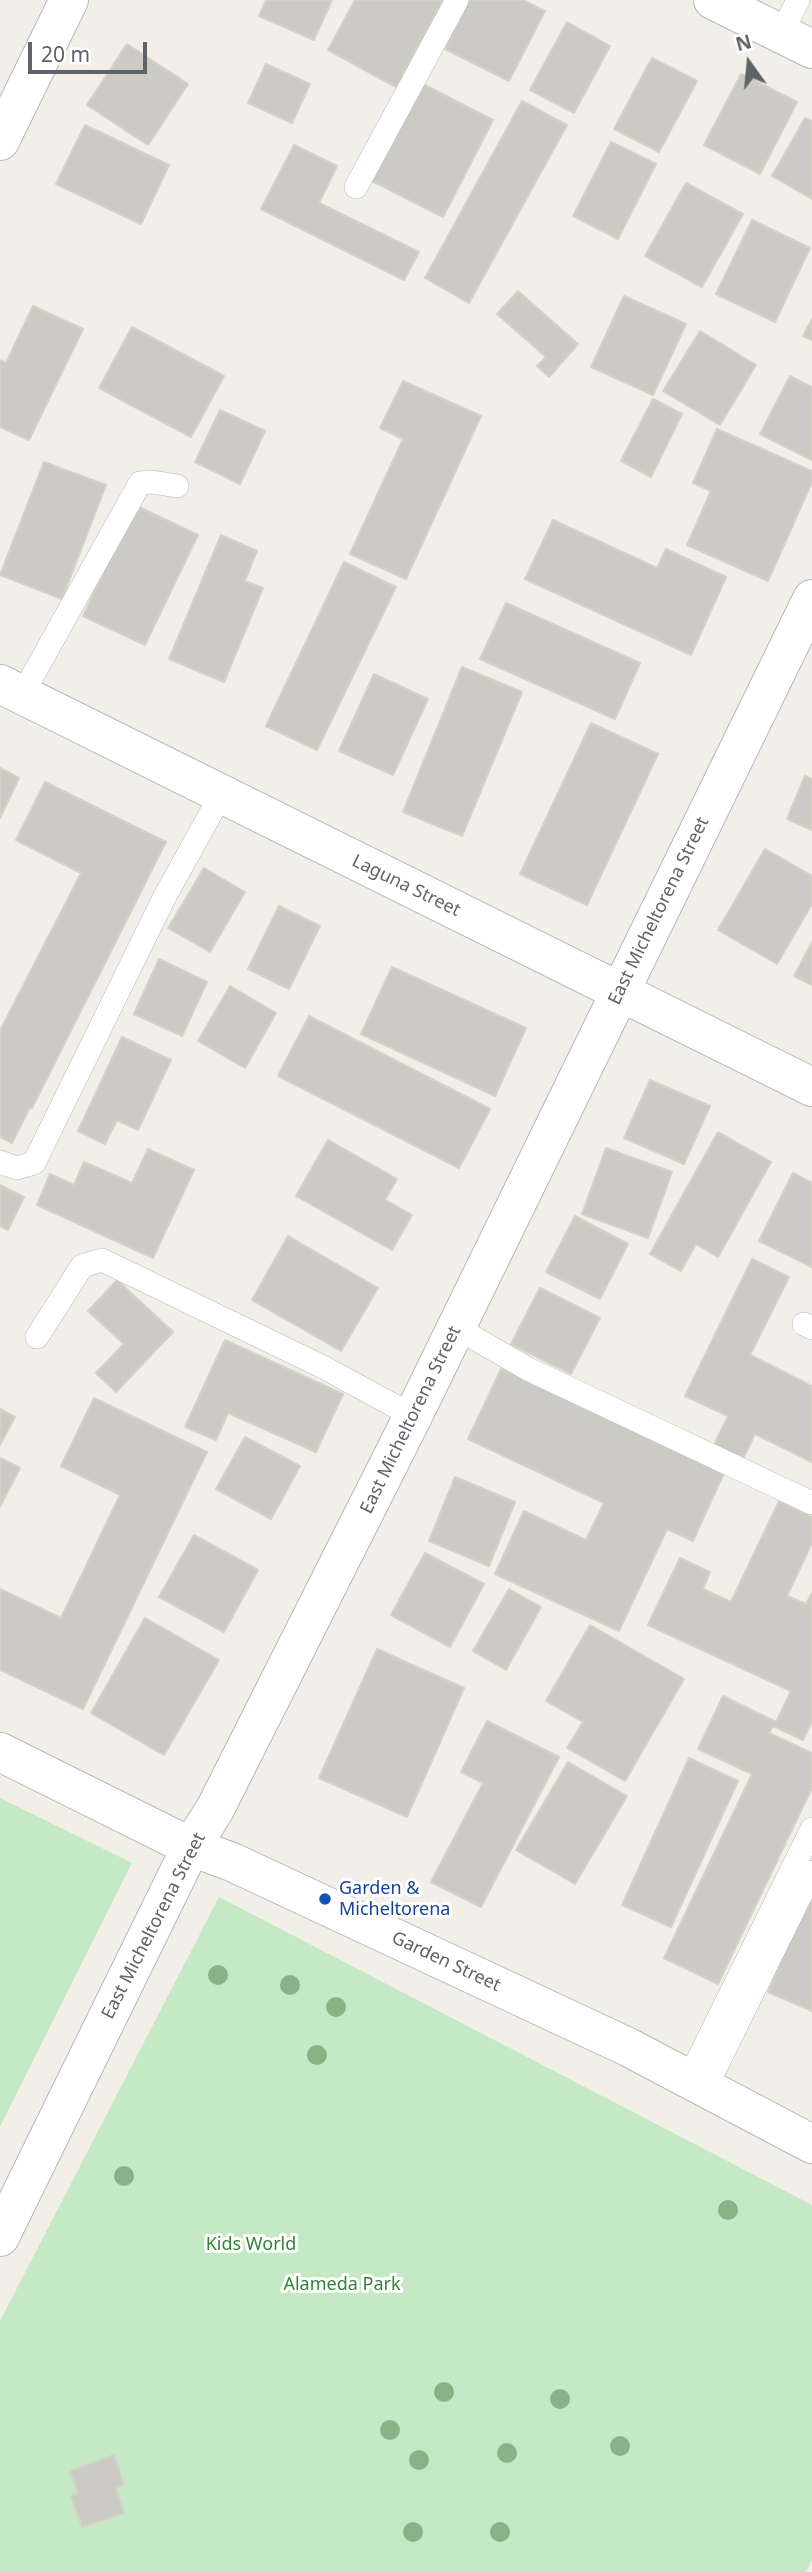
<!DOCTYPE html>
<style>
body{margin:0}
#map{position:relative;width:812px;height:2572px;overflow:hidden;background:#f1efe8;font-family:"Noto Sans",sans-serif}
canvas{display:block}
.north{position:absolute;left:714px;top:28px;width:70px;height:70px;-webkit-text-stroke:5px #fff;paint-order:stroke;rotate:345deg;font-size:19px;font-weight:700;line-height:28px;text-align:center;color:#5f6368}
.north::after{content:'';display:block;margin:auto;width:24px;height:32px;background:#5f6368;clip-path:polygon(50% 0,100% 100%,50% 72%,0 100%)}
.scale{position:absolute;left:28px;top:42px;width:119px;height:32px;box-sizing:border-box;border:4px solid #5f6368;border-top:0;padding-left:9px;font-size:21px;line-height:24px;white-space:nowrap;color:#5f6368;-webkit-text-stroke:5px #fff;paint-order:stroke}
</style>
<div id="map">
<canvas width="812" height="2572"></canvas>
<div class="north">N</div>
<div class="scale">20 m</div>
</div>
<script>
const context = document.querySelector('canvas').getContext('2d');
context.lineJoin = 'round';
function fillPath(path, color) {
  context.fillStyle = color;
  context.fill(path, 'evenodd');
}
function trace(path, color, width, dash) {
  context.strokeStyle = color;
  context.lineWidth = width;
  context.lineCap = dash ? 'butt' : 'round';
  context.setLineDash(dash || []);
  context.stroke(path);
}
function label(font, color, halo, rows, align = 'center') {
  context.font = font + ' "Noto Sans",sans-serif';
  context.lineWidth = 6;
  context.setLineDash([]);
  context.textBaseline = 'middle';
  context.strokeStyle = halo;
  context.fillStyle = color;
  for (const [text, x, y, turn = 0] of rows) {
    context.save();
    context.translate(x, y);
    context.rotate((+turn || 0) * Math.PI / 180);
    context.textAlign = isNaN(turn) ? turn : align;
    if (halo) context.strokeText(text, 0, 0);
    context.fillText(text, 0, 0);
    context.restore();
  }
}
fillPath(new Path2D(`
 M0 1798 132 1863 0 2127Z
 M219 1897 812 2205V2560L806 2572H0V2321Z`), '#c5e8c5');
const building = new Path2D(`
 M266 0H332L314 40 259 16Z
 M355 0H443L396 87 328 50Z
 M469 0H523L545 11 509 81 445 49Z
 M567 22 610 46 574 113 530 90Z
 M127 44 188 84 148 145 87 105Z
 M652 58 697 81 659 152 614 129Z
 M266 64 310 84 292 123 248 103Z
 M741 74 797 102 760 174 704 145Z
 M423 84 493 120 443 217 372 181Z
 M522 101 567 125 469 303 425 278Z
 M805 118 812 121V199L772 176Z
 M85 125 169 165 141 224 56 184Z
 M611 142 656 164 618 239 573 216Z
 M294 145 337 166 319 203 419 252 404 280 261 209Z
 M686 183 743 214 702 287 645 256Z
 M752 220 810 248 775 322 716 294Z
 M518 291 578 344 549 377 537 366 546 357 497 314Z
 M624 296 686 324 653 395 591 367Z
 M33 306 83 329 29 440 0 427V360L6 363Z
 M812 319V340L803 336Z
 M132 327 224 376 191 437 99 388Z
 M700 331 756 365 720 425 663 391Z
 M790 376 812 387V460L760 434Z
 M403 381 481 416 406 579 350 554 403 439 380 428Z
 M653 399 682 414 651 477 621 461Z
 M220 410 265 431 240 484 195 462Z
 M717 429 812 471V482L768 581 687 545 711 491 693 483Z
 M44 462 106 485 62 599 0 575Z
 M135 505 198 535 145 645 83 616Z
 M553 520 657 568 666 549 726 577 691 655 525 579Z
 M221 535 257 551 245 581 263 588 224 682 169 659Z
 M344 562 396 587 317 750 266 726Z
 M506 603 640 663 615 719 480 659Z
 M462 667 522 692 462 836 403 812Z
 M374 674 428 699 393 775 339 751Z
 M591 723 658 754 587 905 520 874Z
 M0 768 19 778 0 818Z
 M805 776 812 779V830L787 819Z
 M45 782 166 842 32 1108 30 1107 12 1143 0 1137V1031L81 873 16 840Z
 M765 849 812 876V904L777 964 718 930Z
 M204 868 245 892 210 952 168 928Z
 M279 906 320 926 289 989 248 969Z
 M812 942V985L794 976Z
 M159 959 207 982 182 1036 134 1014Z
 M392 967 526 1028 495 1096 361 1034Z
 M230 986 276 1013 245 1068 198 1041Z
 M309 1016 490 1109 459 1168 278 1076Z
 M122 1037 171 1060 138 1130 117 1120 105 1144 78 1131Z
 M650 1080 710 1106 684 1164 624 1138Z
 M718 1132 771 1162 718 1257 696 1244 681 1271 650 1254Z
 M328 1140 397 1179 385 1200 412 1215 392 1250 296 1196Z
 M606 1148 672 1172 648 1238 582 1214Z
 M148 1149 194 1170 153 1258 37 1205 50 1174 74 1185 84 1162 132 1183Z
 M793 1173 812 1183V1267L759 1241Z
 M0 1185 24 1197 8 1230 0 1226Z
 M575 1216 628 1244 600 1299 546 1272Z
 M288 1236 378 1288 341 1351 252 1300Z
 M752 1259 789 1277 750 1355 812 1386V1462L755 1434 743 1459 714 1445 728 1416 685 1396Z
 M117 1280 173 1332 116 1392 96 1373 124 1344 88 1311Z
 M540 1288 600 1318 571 1374 511 1344Z
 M225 1340 343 1394 316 1452 228 1413 216 1440 185 1427Z
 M501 1369 724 1473 693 1541 667 1529 619 1631 495 1574 524 1511 586 1540 604 1503 468 1439Z
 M94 1398 207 1452 83 1709 0 1670V1589L61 1618 120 1495 61 1466Z
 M0 1409 15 1417 0 1445Z
 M245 1437 300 1466 271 1519 216 1489Z
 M0 1458 20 1468 0 1507Z
 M455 1477 515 1502 489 1566 429 1541Z
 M779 1501 812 1517V1543L787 1596 806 1604 812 1593V1721L803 1740 773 1726 769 1733 812 1753V1788L718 1984 664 1958 752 1774 698 1749 723 1696 776 1722 791 1691 648 1625 680 1558 710 1572 703 1589 731 1602Z
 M194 1535 258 1570 224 1632 159 1597Z
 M425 1553 484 1584 450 1647 391 1615Z
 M509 1589 541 1607 506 1670 473 1651Z
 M145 1618 219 1660 164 1755 91 1713Z
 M590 1625 684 1679 625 1781 567 1748 583 1722 546 1701Z
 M377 1649 464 1688 407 1817 319 1778Z
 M487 1721 559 1757 481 1907 431 1882 483 1783 461 1772Z
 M689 1758 738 1781 671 1927 622 1905Z
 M568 1762 627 1796 575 1884 516 1850Z
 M812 1891V2011L768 1992Z
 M114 2455 124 2485 116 2488 124 2513 82 2527 71 2496 78 2493 70 2471Z`);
fillPath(building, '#cccac5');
trace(building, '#d6d1c6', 2);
const service = new Path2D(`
 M781 34 798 0
 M356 187 457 0
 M22 695 140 483 152 482 177 486
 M0 1162 17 1168 34 1163 164 898 221 795
 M804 1324 812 1328
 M457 1328 528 1369 812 1503
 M37 1337 82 1266 102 1260 323 1367 413 1416
 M689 2078 812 1829
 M706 2087 812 1872`);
const minor = new Path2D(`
 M713 0 812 49
 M0 141 69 0
 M0 684 812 1087
 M191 1847 215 1809 413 1416 812 599`);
const tertiary = new Path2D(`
 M0 1752 191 1847 232 1862 628 2047 812 2144
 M0 2237 191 1847`);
trace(service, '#b5b8bc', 24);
trace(minor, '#b5b8bc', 40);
trace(tertiary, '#b5b8bc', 40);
trace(service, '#fff', 23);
trace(minor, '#fff', 38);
trace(tertiary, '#fff', 38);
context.fillStyle = '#89b387';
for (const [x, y] of [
 [218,1975],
 [290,1985],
 [336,2007],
 [317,2055],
 [124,2176],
 [728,2210],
 [444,2392],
 [560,2399],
 [390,2430],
 [620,2446],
 [507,2453],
 [419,2460],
 [413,2532],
 [500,2532]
]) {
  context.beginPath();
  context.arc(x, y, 10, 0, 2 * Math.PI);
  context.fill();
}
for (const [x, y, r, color] of [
 [325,1899,7,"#1a4fb4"]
]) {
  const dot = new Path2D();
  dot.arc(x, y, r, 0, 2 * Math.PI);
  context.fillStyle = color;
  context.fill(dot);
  trace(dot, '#fff', 2.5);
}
label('18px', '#5f6368', '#fff', [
 ["Laguna Street",406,886,26],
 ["East Micheltorena Street",659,911,-64],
 ["East Micheltorena Street",411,1420,-64],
 ["East Micheltorena Street",154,1926,-63],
 ["Garden Street",446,1962,25]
]);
label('18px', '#164399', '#fff', [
 ["Garden &",339,1889],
 ["Micheltorena",339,1910]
], 'left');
label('18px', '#348238', '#fff', [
 ["Kids World",251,2245],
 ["Alameda Park",342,2285]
]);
</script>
